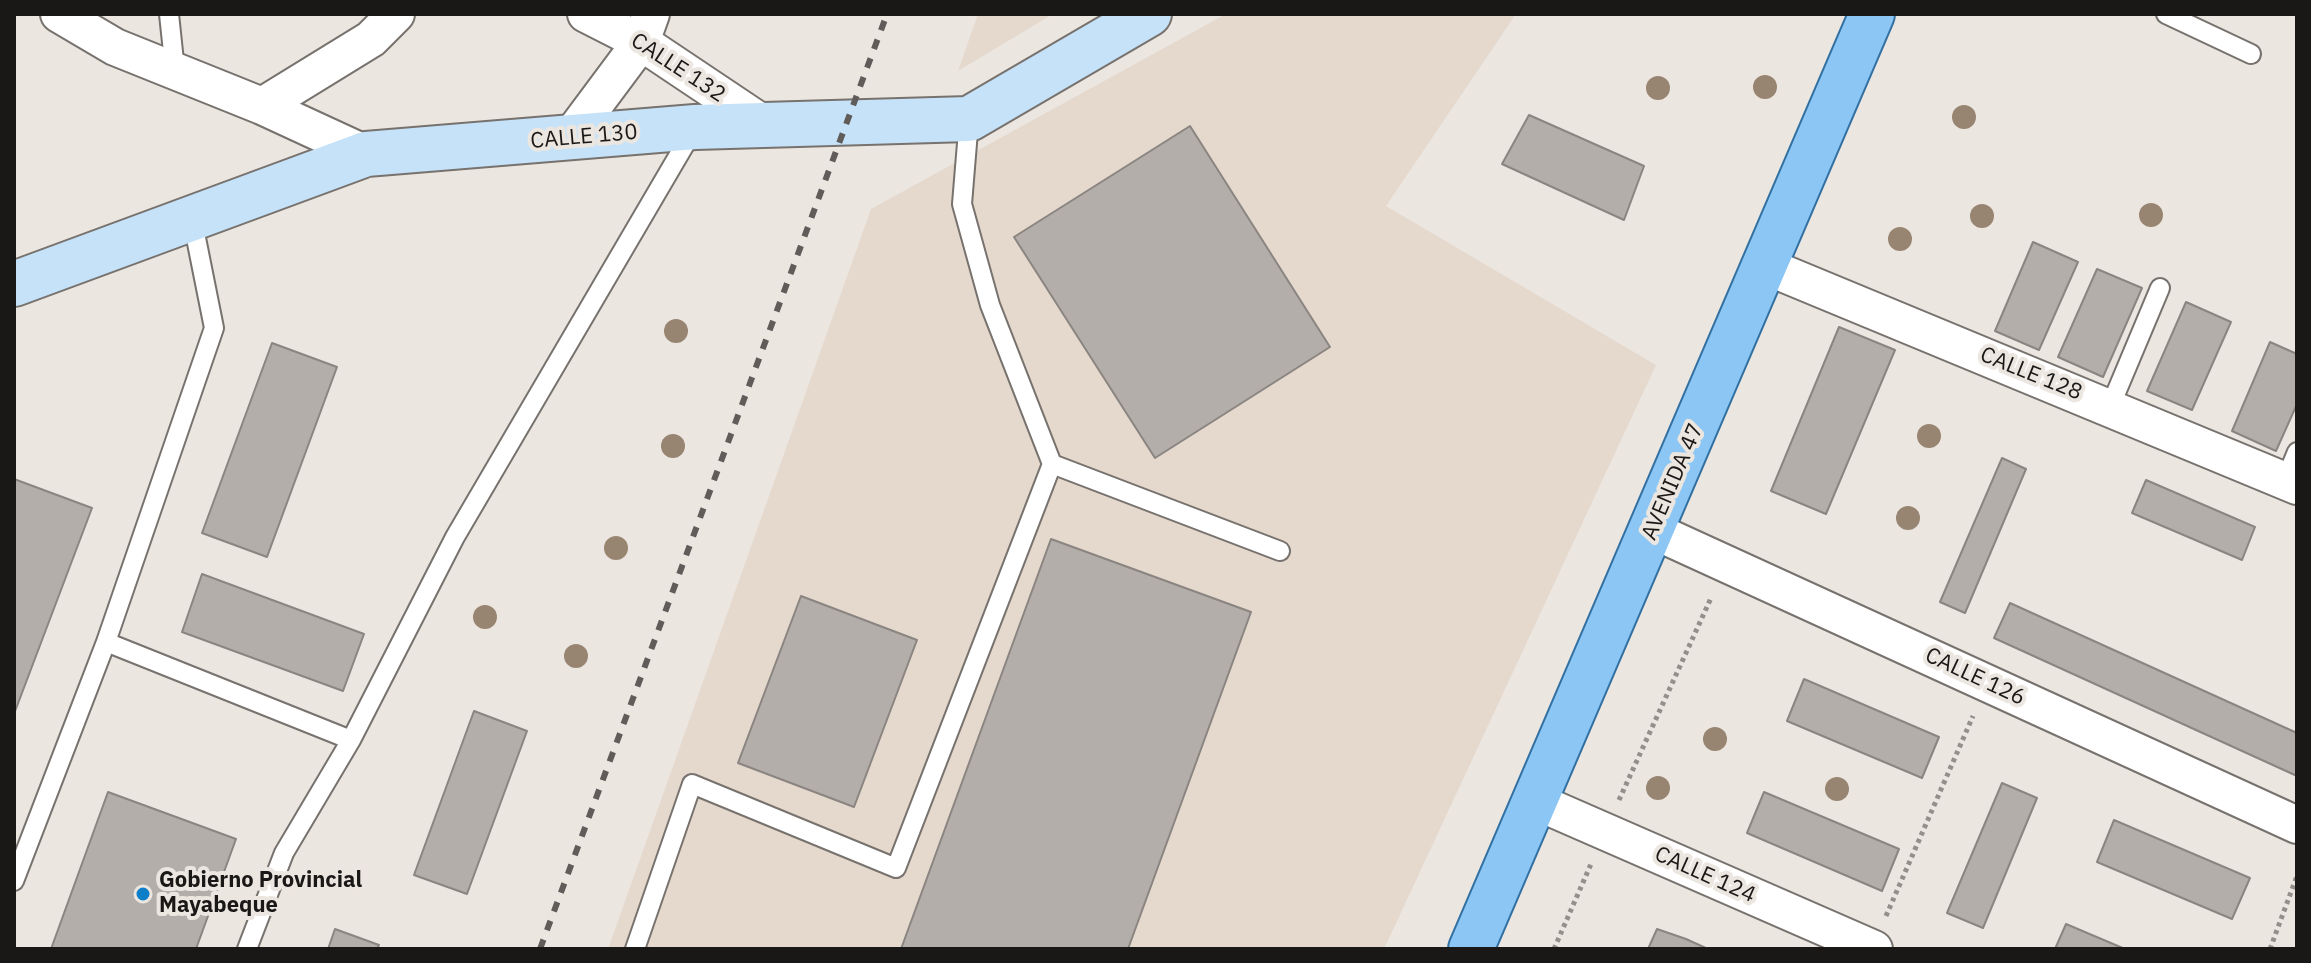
<!DOCTYPE html>
<style>
body{margin:0}
#map{position:relative;width:2311px;height:963px;overflow:hidden;background:#ece6e1;font-family:"IBM Plex Sans",sans-serif}
canvas{display:block}
.frame{position:absolute;inset:0;border:16px solid #1a1816;pointer-events:none}
</style>
<div id="map">
<canvas width="2311" height="963"></canvas>
<div class="frame"></div>
</div>
<script>
const context = document.querySelector('canvas').getContext('2d');
context.lineJoin = 'round';
function fillPath(path, color) {
  context.fillStyle = color;
  context.fill(path, 'evenodd');
}
function trace(path, color, width, dash) {
  context.strokeStyle = color;
  context.lineWidth = width;
  context.lineCap = dash ? 'butt' : 'round';
  context.setLineDash(dash || []);
  context.stroke(path);
}
function label(font, color, halo, rows, align = 'center') {
  context.font = font + ' "IBM Plex Sans",sans-serif';
  context.lineWidth = 8;
  context.setLineDash([]);
  context.textBaseline = 'middle';
  context.strokeStyle = halo;
  context.fillStyle = color;
  for (const [text, x, y, turn = 0] of rows) {
    context.save();
    context.translate(x, y);
    context.rotate((+turn || 0) * Math.PI / 180);
    context.textAlign = isNaN(turn) ? turn : align;
    if (halo) context.strokeText(text, 0, 0);
    context.fillText(text, 0, 0);
    context.restore();
  }
}
fillPath(new Path2D(`
 M978 14H1053L958 71Z
 M1226 14H1516L1386 206 1656 365 1384 949H608L871 209Z`), '#e5d9ce');
const building = new Path2D(`
 M1529 115 1644 166 1624 220 1502 164Z
 M1190 126 1330 347 1155 458 1014 237Z
 M2033 242 2078 262 2039 350 1995 331Z
 M2097 269 2142 288 2103 377 2058 357Z
 M2186 302 2231 322 2192 410 2147 391Z
 M1839 327 1895 350 1826 514 1771 491Z
 M2270 342 2297 354V404L2276 451 2232 431Z
 M272 343 337 367 267 557 202 533Z
 M2002 458 2026 469 1965 613 1940 602Z
 M14 479 92 508 14 714Z
 M2146 480 2255 527 2242 560 2132 513Z
 M1051 539 1251 612 1128 949H901Z
 M202 574 364 634 343 691 182 632Z
 M801 596 917 640 854 807 738 763Z
 M2010 603 2297 733V776L1994 638Z
 M1804 679 1939 737 1922 778 1787 721Z
 M474 711 527 731 467 894 414 875Z
 M2002 783 2037 798 1983 928 1947 913Z
 M108 792 236 839 196 949H51Z
 M1764 792 1899 849 1882 891 1747 833Z
 M2114 820 2250 878 2232 919 2097 862Z
 M2066 924 2125 949H2055Z
 M335 929 379 945 377 949H328Z
 M1657 929 1686 939 1708 949H1648Z`);
fillPath(building, '#b3aea9');
trace(building, '#8a8580', 2);
const service = new Path2D(`
 M169 14 175 71
 M2166 14 2251 54
 M969 119 962 204 990 305 1052 464 1280 551
 M2110 407 2160 288
 M2285 481 2297 452
 M106 642 214 328 192 218
 M14 881 106 642 351 740
 M247 949 284 853 351 740 455 537 694 129
 M635 949 692 784 896 868 1052 464`);
const minor = new Path2D(`
 M59 14 115 47 262 106 366 154
 M586 14 641 42 768 127
 M262 106 371 39 396 14
 M568 140 641 42 651 14
 M1763 265 2297 486
 M1652 530 2297 825
 M1535 801 1874 949`);
const secondary = new Path2D(`
 M14 284 366 154 695 127 969 119 1149 14`);
const primary = new Path2D(`
 M1471 949 1872 14`);
trace(service, '#77726d', 22);
trace(minor, '#77726d', 40);
trace(secondary, '#77726d', 48);
trace(primary, '#3170a1', 48);
trace(new Path2D(`
 M1619 800 1711 598
 M1886 916 1973 716
 M1554 949 1591 864
 M2270 949 2297 876`), '#938f8b', 5, [4, 4]);
trace(service, '#fff', 18);
trace(minor, '#fff', 36);
trace(secondary, '#c5e2f9', 44);
trace(primary, '#8bc6f4', 44);
trace(new Path2D(`
 M540 949 887 14`), '#5f5c59', 6, [10, 10]);
context.fillStyle = '#988571';
for (const [x, y] of [
 [1765,87],
 [1658,88],
 [1964,117],
 [2151,215],
 [1982,216],
 [1900,239],
 [676,331],
 [1929,436],
 [673,446],
 [1908,518],
 [616,548],
 [485,617],
 [576,656],
 [1715,739],
 [1658,788],
 [1837,789]
]) {
  context.beginPath();
  context.arc(x, y, 12, 0, 2 * Math.PI);
  context.fill();
}
for (const [x, y, r, color] of [
 [143,894,8,"#0d7ec8"]
]) {
  const dot = new Path2D();
  dot.arc(x, y, r, 0, 2 * Math.PI);
  context.fillStyle = color;
  context.fill(dot);
  trace(dot, '#ece6e1', 3);
}
label('22px', '#1a1816', '#ece6e1', [
 ["CALLE 132",678,68,33],
 ["CALLE 130",584,137,-5],
 ["CALLE 128",2031,374,22],
 ["AVENIDA 47",1673,482,-67],
 ["CALLE 126",1975,677,25],
 ["CALLE 124",1705,875,24]
]);
label('bold 22px', '#1a1816', '#ece6e1', [
 ["Gobierno Provincial",159,881],
 ["Mayabeque",159,906]
], 'left');
</script>
